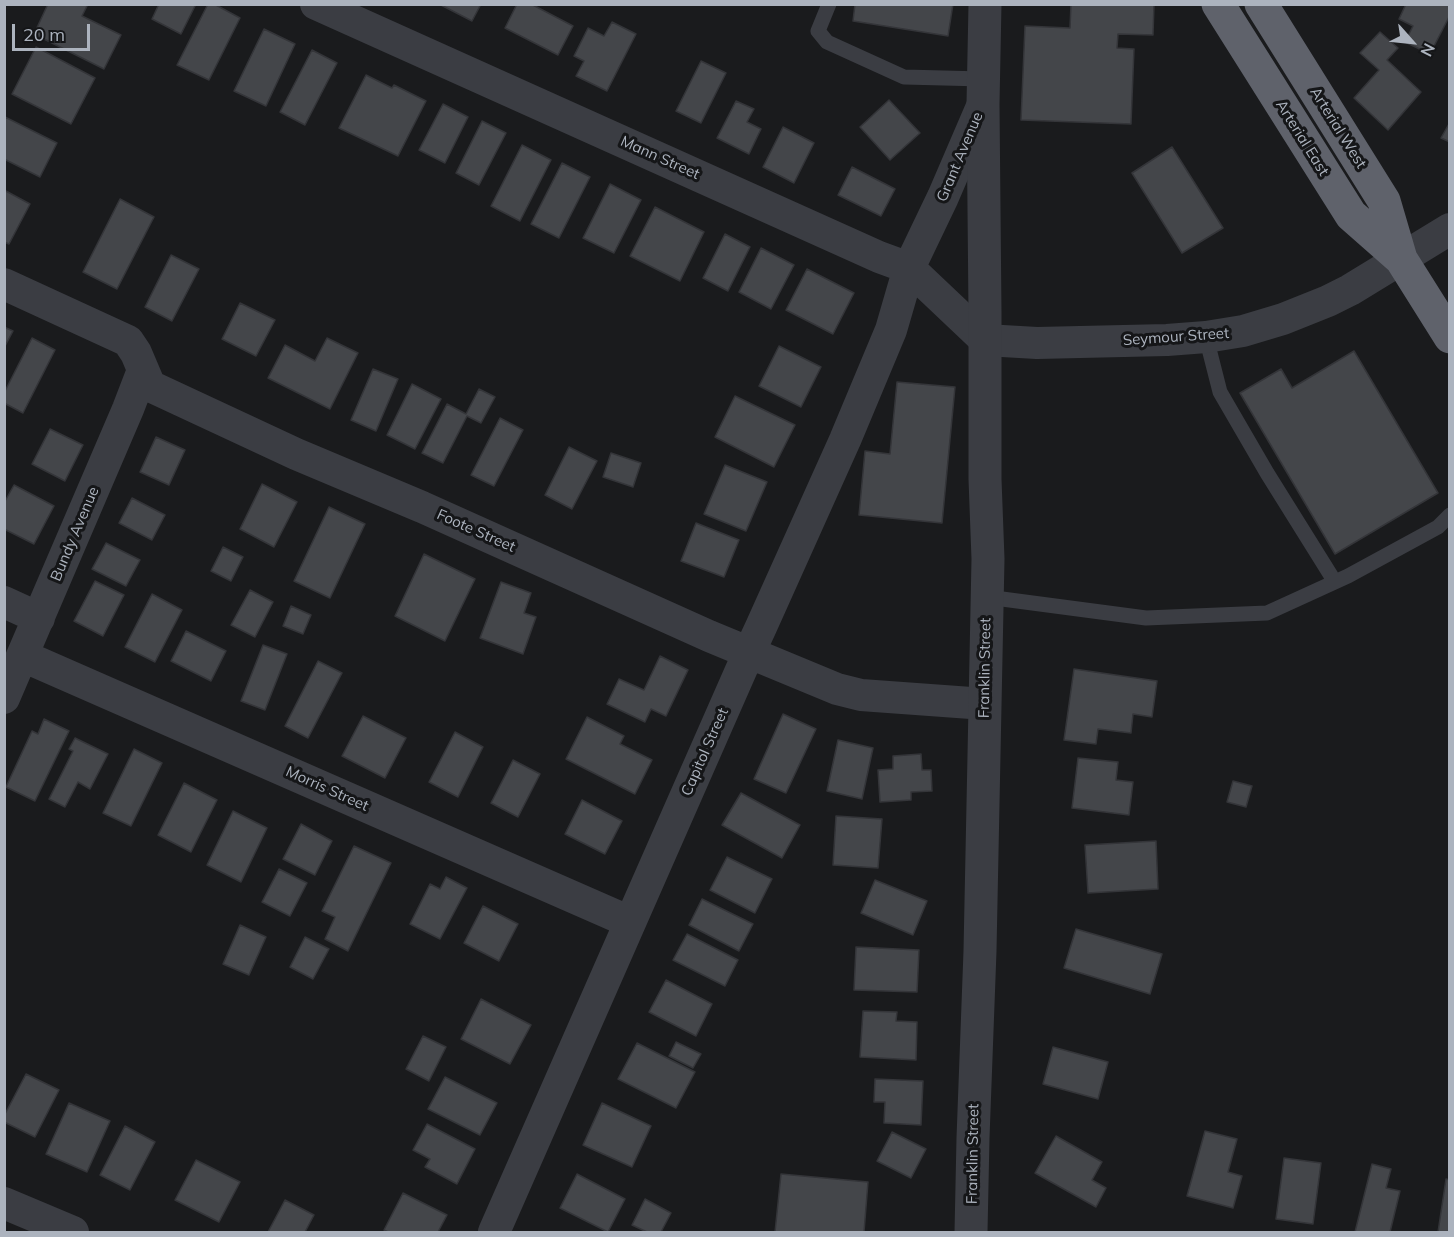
<!DOCTYPE html>
<style>
body{margin:0}
#map{position:relative;width:1454px;height:1237px;overflow:hidden;background:#1a1b1d;font-family:Mulish,sans-serif}
canvas{display:block}
.frame{position:absolute;inset:0;border:6px solid #acb3be;pointer-events:none}
.north{position:absolute;left:1382px;top:12px;width:60px;height:60px;-webkit-text-stroke:4px #151618;paint-order:stroke;rotate:117deg;font-size:16px;font-weight:700;line-height:24px;text-align:center;color:#acb3be}
.north::after{content:'';display:block;margin:auto;width:21px;height:27px;background:#acb3be;clip-path:polygon(50% 0,100% 100%,50% 72%,0 100%)}
.scale{position:absolute;left:12px;top:24px;width:78px;height:27px;box-sizing:border-box;border:3px solid #acb3be;border-top:0;padding-left:8px;font-size:18px;line-height:21px;white-space:nowrap;color:#acb3be;-webkit-text-stroke:4px #151618;paint-order:stroke}
</style>
<div id="map">
<canvas width="1454" height="1237"></canvas>
<div class="frame"></div>
<div class="north">N</div>
<div class="scale">20 m</div>
</div>
<script>
const context = document.querySelector('canvas').getContext('2d');
context.lineJoin = 'round';
function fillPath(path, color) {
  context.fillStyle = color;
  context.fill(path, 'evenodd');
}
function trace(path, color, width, dash) {
  context.strokeStyle = color;
  context.lineWidth = width;
  context.lineCap = dash ? 'butt' : 'round';
  context.setLineDash(dash || []);
  context.stroke(path);
}
function label(font, color, halo, rows, align = 'center') {
  context.font = font + ' Mulish,sans-serif';
  context.lineWidth = 6;
  context.setLineDash([]);
  context.textBaseline = 'middle';
  context.strokeStyle = halo;
  context.fillStyle = color;
  for (const [text, x, y, turn = 0] of rows) {
    context.save();
    context.translate(x, y);
    context.rotate((+turn || 0) * Math.PI / 180);
    context.textAlign = isNaN(turn) ? turn : align;
    if (halo) context.strokeText(text, 0, 0);
    context.fillText(text, 0, 0);
    context.restore();
  }
}
const building = new Path2D(`
 M48 4H85L87 6 82 16 121 35 104 69 34 34Z
 M159 4H196L181 34 152 19Z
 M208 4H214L240 18 209 80 177 65Z
 M439 4H481L472 21Z
 M517 4H531L573 26 558 55 505 28Z
 M855 4H953L948 36 853 21Z
 M1071 4H1154L1153 35 1118 34 1117 48 1134 49 1131 124 1021 120 1025 26 1070 28Z
 M1406 4H1450V15L1430 54 1405 42 1413 26 1399 19Z
 M612 22 636 34 607 91 576 76 584 61 574 56 588 28 604 36Z
 M264 29 295 44 266 106 234 91Z
 M1380 32 1398 48 1387 60 1421 92 1388 130 1354 98 1379 70 1360 53Z
 M36 47 95 78 71 124 12 94Z
 M312 50 337 63 305 125 280 112Z
 M701 61 726 73 701 123 676 111Z
 M366 75 392 88 394 85 426 101 398 156 339 128Z
 M889 100 920 133 890 160 860 127Z
 M736 101 754 109 747 122 761 129 749 154 717 138Z
 M443 104 468 117 445 163 419 150Z
 M5 117 57 143 40 177 4 159Z
 M482 121 506 133 479 185 456 173Z
 M1450 122V142L1441 138Z
 M783 127 814 143 794 183 763 167Z
 M522 145 551 160 520 221 491 206Z
 M1172 147 1223 228 1182 253 1132 173Z
 M562 163 590 177 559 238 531 224Z
 M852 167 895 189 881 216 838 195Z
 M610 184 641 200 614 253 583 238Z
 M4 190 30 204 9 244 4 242Z
 M120 199 154 217 117 289 83 272Z
 M655 207 704 232 680 281 630 256Z
 M725 234 750 247 728 291 703 278Z
 M761 248 794 265 771 309 739 292Z
 M171 255 199 269 172 321 145 307Z
 M807 269 854 293 833 334 786 310Z
 M240 303 275 320 256 356 222 339Z
 M4 327 13 331 4 348Z
 M32 338 55 350 23 413 4 403V393Z
 M327 338 358 353 330 409 268 378 285 345 315 361Z
 M779 346 821 367 801 407 759 386Z
 M1354 351 1438 493 1335 554 1240 393 1281 369 1292 388Z
 M373 369 398 379 376 431 351 420Z
 M897 382 955 387 942 523 859 515 865 451 890 454Z
 M412 384 441 399 415 449 387 435Z
 M479 389 495 397 481 423 467 416 443 463 422 453 447 404 466 414Z
 M735 396 795 425 774 467 715 437Z
 M500 418 523 430 494 486 471 475Z
 M50 429 83 445 65 481 32 464Z
 M156 437 185 450 169 485 140 472Z
 M569 447 597 461 572 509 545 495Z
 M611 453 641 463 633 487 603 477Z
 M725 465 767 482 746 531 704 514Z
 M262 484 297 502 274 547 240 529Z
 M14 485 54 506 34 544 4 529V503Z
 M132 498 165 515 152 540 119 523Z
 M329 507 365 524 330 598 294 581Z
 M696 523 739 540 724 577 681 561Z
 M106 543 140 560 126 586 92 569Z
 M223 547 243 557 231 581 211 571Z
 M424 554 475 579 445 641 395 616Z
 M95 581 124 595 103 636 74 621Z
 M501 582 531 593 524 613 536 617 523 654 480 638Z
 M250 590 273 602 255 637 231 625Z
 M152 594 182 610 155 662 125 647Z
 M291 606 311 615 303 634 283 626Z
 M186 631 226 651 211 681 171 661Z
 M263 645 287 654 265 710 241 701Z
 M660 656 688 670 666 716 651 709 645 722 607 704 619 679 644 690Z
 M318 661 342 673 308 738 285 726Z
 M1074 669 1157 681 1152 717 1133 714 1131 733 1098 729 1096 744 1064 740Z
 M783 714 816 729 786 793 754 779Z
 M363 716 406 738 385 778 342 756Z
 M587 717 624 736 620 744 652 760 635 794 566 759Z
 M44 719 69 731 35 801 6 787 32 731 38 734Z
 M455 732 483 747 458 797 429 782Z
 M75 738 108 754 90 789 78 782 65 807 49 799 73 751 69 749Z
 M838 740 873 748 862 799 827 791Z
 M134 749 162 763 131 826 103 813Z
 M921 754 922 770H931L932 791 911 792V800L880 802 878 770 893 769V756Z
 M1078 758 1118 762 1116 780 1133 782 1129 815 1072 808Z
 M513 760 540 774 518 817 491 803Z
 M1233 781 1252 786 1246 807 1227 802Z
 M184 783 217 800 191 852 158 835Z
 M741 793 800 825 782 858 722 825Z
 M582 800 622 821 605 854 565 834Z
 M233 811 267 828 241 882 207 865Z
 M836 816 882 819 878 868 833 865Z
 M301 824 332 841 315 875 283 859Z
 M1156 841 1158 889 1088 893 1085 845Z
 M354 846 391 863 348 951 325 939 335 917 322 911Z
 M727 857 772 879 755 913 710 890Z
 M279 869 307 883 290 916 262 902Z
 M446 877 467 888 440 939 410 924 430 884 440 889Z
 M875 880 927 901 913 935 861 913Z
 M702 899 753 924 739 951 689 925Z
 M483 906 518 924 499 961 464 943Z
 M240 925 266 937 249 975 223 964Z
 M1076 929 1162 954 1150 994 1064 968Z
 M687 934 738 960 725 986 673 960Z
 M305 937 329 949 313 979 290 967Z
 M856 947 919 950 917 992 854 990Z
 M666 980 712 1004 696 1036 649 1012Z
 M481 999 531 1025 510 1064 461 1039Z
 M863 1011 897 1012 896 1021 917 1022 916 1060 860 1057Z
 M423 1036 446 1047 429 1081 406 1069Z
 M676 1042 701 1054 693 1068 669 1056Z
 M637 1043 695 1072 676 1108 618 1079Z
 M1053 1047 1108 1062 1098 1099 1043 1084Z
 M26 1074 59 1090 35 1137 4 1122V1116Z
 M445 1077 497 1103 480 1135 428 1109Z
 M875 1079 923 1081 921 1125 884 1123 885 1102H874Z
 M69 1103 110 1121 87 1172 46 1154Z
 M602 1103 651 1126 632 1167 583 1145Z
 M427 1124 475 1149 457 1184 425 1167 430 1159 413 1150Z
 M125 1126 155 1142 130 1190 100 1175Z
 M1205 1131 1237 1139 1228 1172 1242 1176 1233 1208 1187 1196Z
 M892 1132 926 1149 911 1178 877 1161Z
 M1056 1136 1102 1162 1092 1180 1106 1188 1096 1207 1035 1173Z
 M1284 1158 1321 1163 1313 1224 1276 1219Z
 M196 1160 240 1182 219 1222 175 1200Z
 M1372 1164 1391 1169 1386 1188 1400 1191 1390 1232H1355Z
 M577 1174 625 1199 608 1232 560 1208Z
 M781 1174 868 1182 864 1232H775Z
 M1446 1179 1450 1180V1232H1438Z
 M403 1193 447 1215 438 1232H388L384 1230Z
 M645 1199 671 1213 661 1232H647L632 1225Z
 M285 1200 314 1215 305 1232H268Z`);
fillPath(building, '#44464a');
trace(building, '#343539', 1.5);
trace(new Path2D(`
 M829 4 818 31 827 42 904 77 983 79
 M1206 337 1220 392 1267 473 1335 582
 M987 597 1146 618 1267 613 1348 576 1438 527 1450 515`), '#3b3d43', 15);
trace(new Path2D(`
 M316 4 879 257 909 268 985 340 1037 343 1167 340 1206 337 1243 331 1283 319 1328 301 1350 290 1450 229
 M4 284 128 341 136 353 150 386 296 454 422 507 709 636 837 689 861 695 985 704
 M4 602 39 618
 M23 656 630 922
 M4 698 128 409 143 370
 M4 1203 73 1232
 M494 1232 742 668 761 627 845 440 891 330 909 268 943 197 983 104`), '#3b3d43', 32);
trace(new Path2D(`
 M971 1232 973 1138 980 951 988 559 985 479V313L983 104 985 4`), '#3b3d43', 33);
trace(new Path2D(`
 M1218 4 1351 215 1401 259
 M1261 4 1384 201 1401 259 1450 337`), '#5f626b', 33);
label('15px', '#acb3be', '#151618', [
 ["Arterial West",1338,128,58],
 ["Arterial East",1302,138,58],
 ["Grant Avenue",960,157,-67],
 ["Mann Street",660,158,24],
 ["Seymour Street",1176,337,-4],
 ["Foote Street",476,531,24],
 ["Bundy Avenue",75,534,-67],
 ["Franklin Street",985,668,-89],
 ["Capitol Street",705,752,-66],
 ["Morris Street",327,789,24],
 ["Franklin Street",973,1154,-89]
]);
</script>
